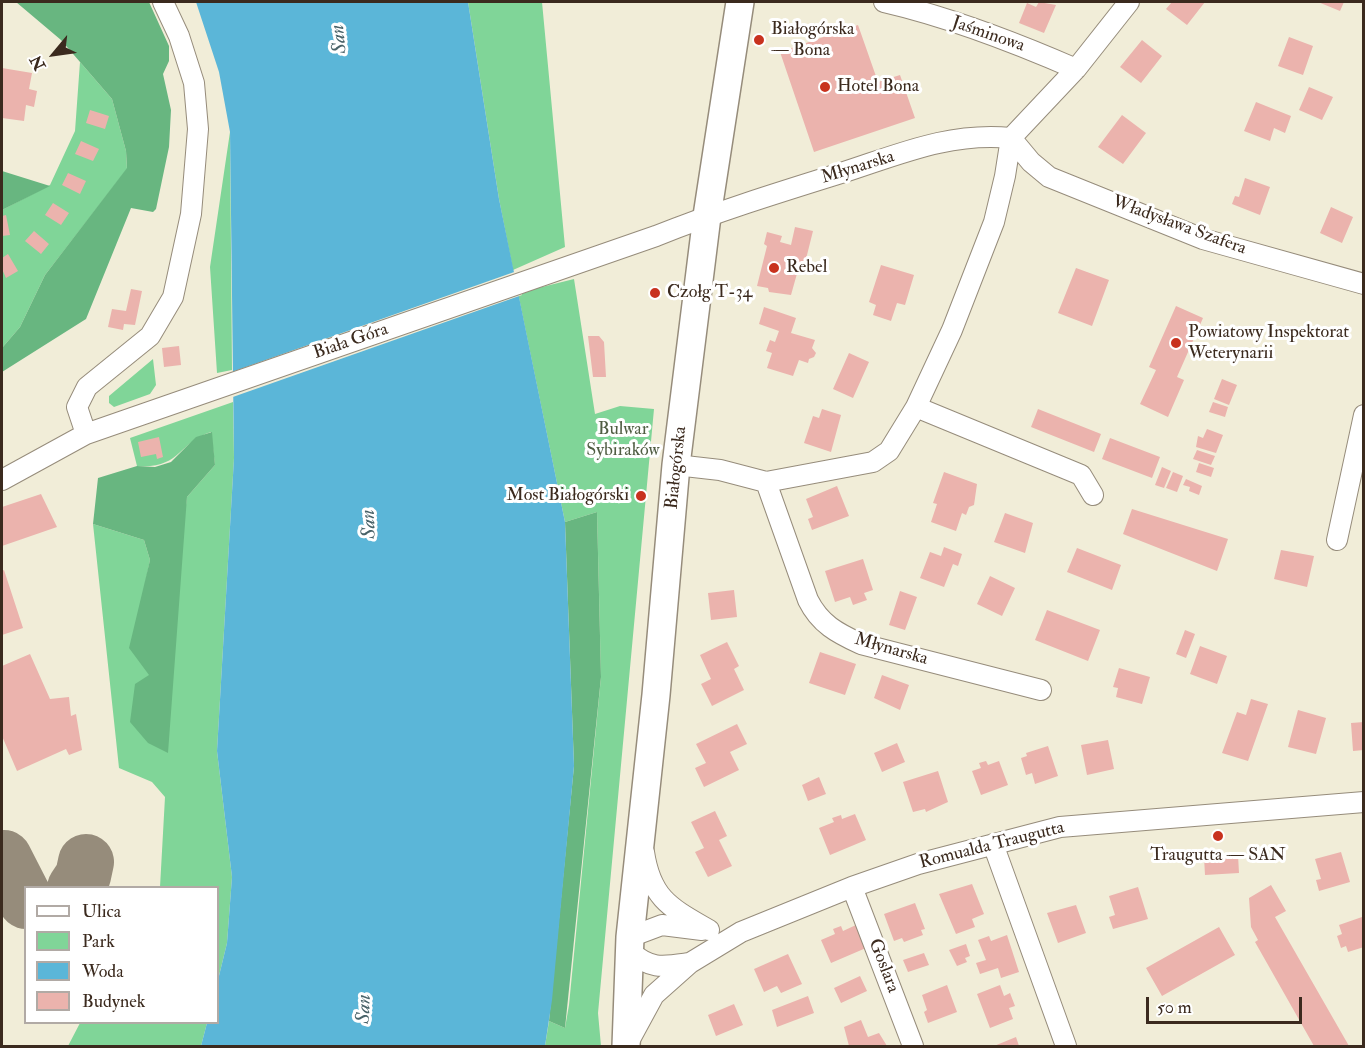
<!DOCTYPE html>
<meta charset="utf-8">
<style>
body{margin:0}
#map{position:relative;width:1365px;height:1048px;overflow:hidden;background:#f1edd8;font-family:"IM FELL Double Pica",serif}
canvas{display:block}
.frame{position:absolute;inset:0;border:3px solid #3b2a1e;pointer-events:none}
.legend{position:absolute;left:24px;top:886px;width:195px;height:138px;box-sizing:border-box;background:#fff;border:2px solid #b1aaa5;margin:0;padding:8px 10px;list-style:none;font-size:18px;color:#3b2a1e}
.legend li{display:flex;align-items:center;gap:12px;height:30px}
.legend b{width:30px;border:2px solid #b1aaa5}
.north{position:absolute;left:24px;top:24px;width:60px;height:60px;-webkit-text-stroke:4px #fff;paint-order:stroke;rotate:241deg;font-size:16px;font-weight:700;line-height:24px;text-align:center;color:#3b2a1e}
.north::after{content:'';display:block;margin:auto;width:21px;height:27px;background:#3b2a1e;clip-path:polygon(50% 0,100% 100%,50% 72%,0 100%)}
.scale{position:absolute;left:1146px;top:997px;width:156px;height:27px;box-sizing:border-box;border:3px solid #3b2a1e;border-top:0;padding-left:8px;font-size:18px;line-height:21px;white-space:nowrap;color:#3b2a1e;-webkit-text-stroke:4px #fff;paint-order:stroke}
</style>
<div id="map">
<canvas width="1365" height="1048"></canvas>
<div class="frame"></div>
<ul class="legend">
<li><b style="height:8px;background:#fff"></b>Ulica</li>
<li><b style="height:16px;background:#80d598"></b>Park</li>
<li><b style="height:16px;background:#5bb6d8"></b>Woda</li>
<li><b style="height:16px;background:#ebb3ad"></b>Budynek</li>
</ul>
<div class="north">N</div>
<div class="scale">50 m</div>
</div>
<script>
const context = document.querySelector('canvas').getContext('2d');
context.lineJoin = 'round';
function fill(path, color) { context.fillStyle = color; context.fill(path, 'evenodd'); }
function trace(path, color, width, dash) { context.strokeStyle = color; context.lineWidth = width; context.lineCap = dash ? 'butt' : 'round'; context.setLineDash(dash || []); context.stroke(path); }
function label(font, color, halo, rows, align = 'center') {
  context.font = font + ' "IM FELL Double Pica",serif'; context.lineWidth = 6; context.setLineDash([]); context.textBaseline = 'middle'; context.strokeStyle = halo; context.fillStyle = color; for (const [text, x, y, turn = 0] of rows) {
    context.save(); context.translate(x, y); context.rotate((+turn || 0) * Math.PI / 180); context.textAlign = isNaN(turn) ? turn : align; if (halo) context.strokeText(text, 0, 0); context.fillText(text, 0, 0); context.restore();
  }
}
fill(new Path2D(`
 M468,2H542L565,247L513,270L499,199Z
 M80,62L112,99L126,151L127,169L45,275L20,327L2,348V210L50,185L75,131Z
 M230,132L232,370L217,373L210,267Z
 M574,279L595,414L620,406L654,409L598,1013L601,1046H545L549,1021L565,1028L569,1005L601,677L597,512L565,522L518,293Z
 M153,359L156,385L150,394L114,407L109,403V396Z
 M233,402L234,458L217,751L232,877L227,943L218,980V888L160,887L165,797L152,782L119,768L93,524L144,540L150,560L143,594L150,675L148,743L181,545L187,497L215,465L211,432C177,443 181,469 137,466L130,438Z
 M80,1023V1022L207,1023L201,1046H68Z`), '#80d598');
fill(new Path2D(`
 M16,2H149L169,46V61L163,74L171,110L169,147L156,209L153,212L131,208L86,319L2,372V348L20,327L45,275L127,168L126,151L112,99L61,40Z
 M2,171L50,186L2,210Z
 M212,432L215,465L187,497L168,753L148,743L130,722L135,684L149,675L129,648L150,560L144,540L93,524L98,478L137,466L155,467L171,462L196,437Z
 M597,512L601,677L565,1028L549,1021L574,766L565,522Z`), '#68b680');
fill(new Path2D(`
 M196,2H468L499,199L565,522L574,766L552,1000L545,1046H201L207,1023L218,1022V980L227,943L232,877L217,751L234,458L230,132L219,72Z`), '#5bb6d8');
fill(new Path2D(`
 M517,271L522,295L230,398L229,373Z`), '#f1edd8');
trace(new Path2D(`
 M4,858L26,901
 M75,888L83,876L86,862`), '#968c7b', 56);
fill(new Path2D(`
 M1039,2L1056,5L1044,33L1019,23L1027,3L1036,7Z
 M1172,2H1205L1187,25L1166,9Z
 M1318,2H1344L1340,11Z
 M858,25L878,82L900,75L915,118L814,152L780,52Z
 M1289,37L1313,46L1303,75L1278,66Z
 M1142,40L1162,56L1141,83L1120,67Z
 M2,68L32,73L29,89L37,91L34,107L26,105L24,121L2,118Z
 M1309,87L1333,97L1322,120L1299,110Z
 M1256,102L1291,116L1285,133L1274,128L1270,141L1244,131Z
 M90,110L109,116L105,129L86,123Z
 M1122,115L1146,133L1123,164L1098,147Z
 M81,141L99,149L93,161L75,154Z
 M68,173L86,181L80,194L62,185Z
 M1245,178L1270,187L1260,215L1232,204L1235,196L1239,197Z
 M53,203L69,213L61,225L45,215Z
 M1331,207L1353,217L1342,243L1320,233Z
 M6,215L10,235L2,236V216Z
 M795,227L813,231L803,271L798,270L791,295L769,292L768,288L757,286L767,246L764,244L767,232L782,236L780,242L791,245Z
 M34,231L49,244L41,254L25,241Z
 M8,254L18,271L6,278L2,269V258Z
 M881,265L914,275L905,305L897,303L891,321L873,315L876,305L869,302Z
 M1076,268L1109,280L1092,326L1058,313Z
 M131,289L142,291L135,325L124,324L123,330L108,327L112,309L126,311Z
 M1176,306L1203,318L1177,377L1184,380L1168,417L1140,404L1156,370L1149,367Z
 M764,307L796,318L791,333L815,340L812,348L816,353L814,357L809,359L808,363L799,360L793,376L767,368L772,353L766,351L770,340L775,342L779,331L759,324Z
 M588,336H599L604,342L606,377H593Z
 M179,346L181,365L164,367L162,348Z
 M849,353L869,362L853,398L833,389Z
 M1222,379L1237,385L1229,405L1214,399Z
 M1213,402L1228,407L1225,417L1209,412Z
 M822,409L841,415L831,452L804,443L813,416L819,418Z
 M1038,409L1101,434L1094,452L1031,427Z
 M1207,429L1223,435L1216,453L1196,447L1198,436L1203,438Z
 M159,437L163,457L157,459L156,454L141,457L138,442Z
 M1110,438L1160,457L1152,478L1102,459Z
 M1197,450L1215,456L1211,465L1193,459Z
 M1199,463L1214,468L1211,477L1196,472Z
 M1162,467L1171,471L1164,488L1155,485Z
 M944,472L977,484L974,505L969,507L966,515L962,513L956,531L931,522L937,504L933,503Z
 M1173,472L1183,476L1177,492L1166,488Z
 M1186,479L1202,486L1199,495L1189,491L1190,487L1183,485Z
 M837,486L849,516L812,530L808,519L813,517L806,499Z
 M41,494L57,527L2,546V507Z
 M1132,509L1228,539L1217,571L1123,534Z
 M1005,513L1033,523L1025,553L994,542Z
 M944,547L962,554L958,566L953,564L944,587L920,578L930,552L941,556Z
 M1077,548L1121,565L1112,590L1067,572Z
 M1281,550L1314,556L1307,587L1274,579Z
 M863,559L873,590L864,593L867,600L853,605L850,597L835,602L825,571Z
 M4,570L23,628L2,635V571Z
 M990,576L1015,588L1002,616L977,604Z
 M734,590L737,617L711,620L708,593Z
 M900,591L917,597L905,630L889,625Z
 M1047,610L1100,630L1088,661L1035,640Z
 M1185,630L1195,634L1186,658L1176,654Z
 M727,642L739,666L734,669L744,690L712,706L701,684L711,679L700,655Z
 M1200,646L1227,656L1217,684L1190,674Z
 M820,652L856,664L845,695L809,683Z
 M30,654L50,699L69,697L71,716L76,714L82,750L69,755L66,749L17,771L2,736V666Z
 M1119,668L1150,677L1142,704L1116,697L1118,688L1113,687Z
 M882,675L909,685L900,710L874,698Z
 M1251,699L1268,704L1248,761L1222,753L1237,712L1246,715Z
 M1298,710L1326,718L1316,754L1288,747Z
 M1364,722V750L1353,751L1351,723Z
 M737,724L747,744L730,752L739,770L704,787L695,768L706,763L696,744Z
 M1108,740L1114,769L1087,775L1081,745Z
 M897,743L905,762L882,772L874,753Z
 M1048,746L1058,776L1035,784L1032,773L1026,775L1021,758L1027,756L1026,753Z
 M986,761L988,765L999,761L1008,785L981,795L972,771L981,768L979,763Z
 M938,771L948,802L926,812L925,809L913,812L903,782Z
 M819,777L826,794L808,801L802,785Z
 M715,811L727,836L719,840L732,866L708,877L695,852L704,848L691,822Z
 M855,814L866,840L830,855L819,828L834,822L832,818L841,815L842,819Z
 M1341,852L1350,882L1319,891L1316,880L1321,879L1315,859Z
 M1238,855L1239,873L1205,875L1204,857Z
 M972,884L984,914L972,919L975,927L956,934L939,894Z
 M1271,885L1286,911L1275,917L1349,1046H1314L1255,942L1258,940L1251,927L1249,898Z
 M1138,887L1148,919L1113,929L1109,917L1115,915L1109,896Z
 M915,903L925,929L921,930L923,935L904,942L902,938L894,941L884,914Z
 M1076,905L1086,933L1058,943L1047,913Z
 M1362,917L1364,947L1348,952L1346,946L1341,948L1337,936L1342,934L1339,925Z
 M856,925L866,948L831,963L821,940L835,934L833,929L841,926L843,931Z
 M1219,927L1235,955L1162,996L1146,968Z
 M1007,935L1019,972L1001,978L998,968L980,974L976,963L986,960L978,940L989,936L991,941Z
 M966,944L970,956L965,958L967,962L957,966L949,950Z
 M924,953L929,965L908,972L903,960Z
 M788,954L802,984L781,993L777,986L764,992L754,969Z
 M860,976L867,991L841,1003L834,988Z
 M947,985L957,1012L928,1023L924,1012L927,1010L922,995Z
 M1000,985L1004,996L1010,993L1015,1006L1009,1008L1013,1019L990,1028L977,994Z
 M808,996L814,1013L777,1027L772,1010Z
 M734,1004L743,1025L716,1036L708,1015Z
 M861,1020L868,1037L879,1033L887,1046H849L844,1027Z
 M1016,1037L1019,1046H994Z`), '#ebb3ad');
const street = new Path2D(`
 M884,2C949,17 1014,42 1076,69
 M1011,138L1031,162L1049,177L1203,239L1364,284
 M916,407L1081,475L1093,495
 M86,434L77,407L87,387L150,336L173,297L191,214L198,129L194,83L179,36L163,2
 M676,465L720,470L766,482L873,462L889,451L916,407L952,330L994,222L1005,176L1011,138L1076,69L1129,2
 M2,480L86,434L656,236C716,212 777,193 838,174C898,155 947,132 1011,138
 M766,482L808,600C820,624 837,633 861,644L1041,690
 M1337,540L1364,415
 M993,844L1066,1046
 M644,852C651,899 671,908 709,930
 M852,887L913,1046
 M630,937L662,925L702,930
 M629,951C652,970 662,967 690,963
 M629,1041L654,995L690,963L741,932L852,887L918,864L1060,827L1364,802`);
const secondary = new Path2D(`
 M626,1046L630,937L656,695L676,465L707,216L740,2`);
trace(street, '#968c7b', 22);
trace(secondary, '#968c7b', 30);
trace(street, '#fff', 20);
trace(secondary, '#fff', 27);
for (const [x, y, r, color] of [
 [759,40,6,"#c8321e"],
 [825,87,6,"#c8321e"],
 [774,268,6,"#c8321e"],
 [655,293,6,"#c8321e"],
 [1176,343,6,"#c8321e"],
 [641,496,6,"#c8321e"],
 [1218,836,6,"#c8321e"]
]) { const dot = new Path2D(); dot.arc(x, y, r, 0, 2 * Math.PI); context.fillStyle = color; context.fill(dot); trace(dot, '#fff', 2); }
label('18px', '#3b2a1e', '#fff', [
 ["Białogórska",771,30],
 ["— Bona",771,51],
 ["Hotel Bona",837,87],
 ["Rebel",786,268],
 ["Czołg T-34",667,293],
 ["Powiatowy Inspektorat",1188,333],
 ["Weterynarii",1188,354],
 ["Most Białogórski",629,496,"right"],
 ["Traugutta — SAN",1218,856,"center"]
], 'left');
label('18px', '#3b2a1e', '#fff', [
 ["Jaśminowa",988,35,19],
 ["Młynarska",858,168,-17],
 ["Władysława Szafera",1179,226,20],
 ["Biała Góra",351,342,-19],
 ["Białogórska",677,468,-84],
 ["Młynarska",891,650,16],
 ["Romualda Traugutta",992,846,-14],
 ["Goslara",883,966,69]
]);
label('18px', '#505d43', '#fff', [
 ["Bulwar",623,430],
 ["Sybiraków",623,451]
]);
label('italic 20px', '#486268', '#fff', [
 ["San",340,39,-96],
 ["San",370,524,-92],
 ["San",365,1009,-88]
]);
</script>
